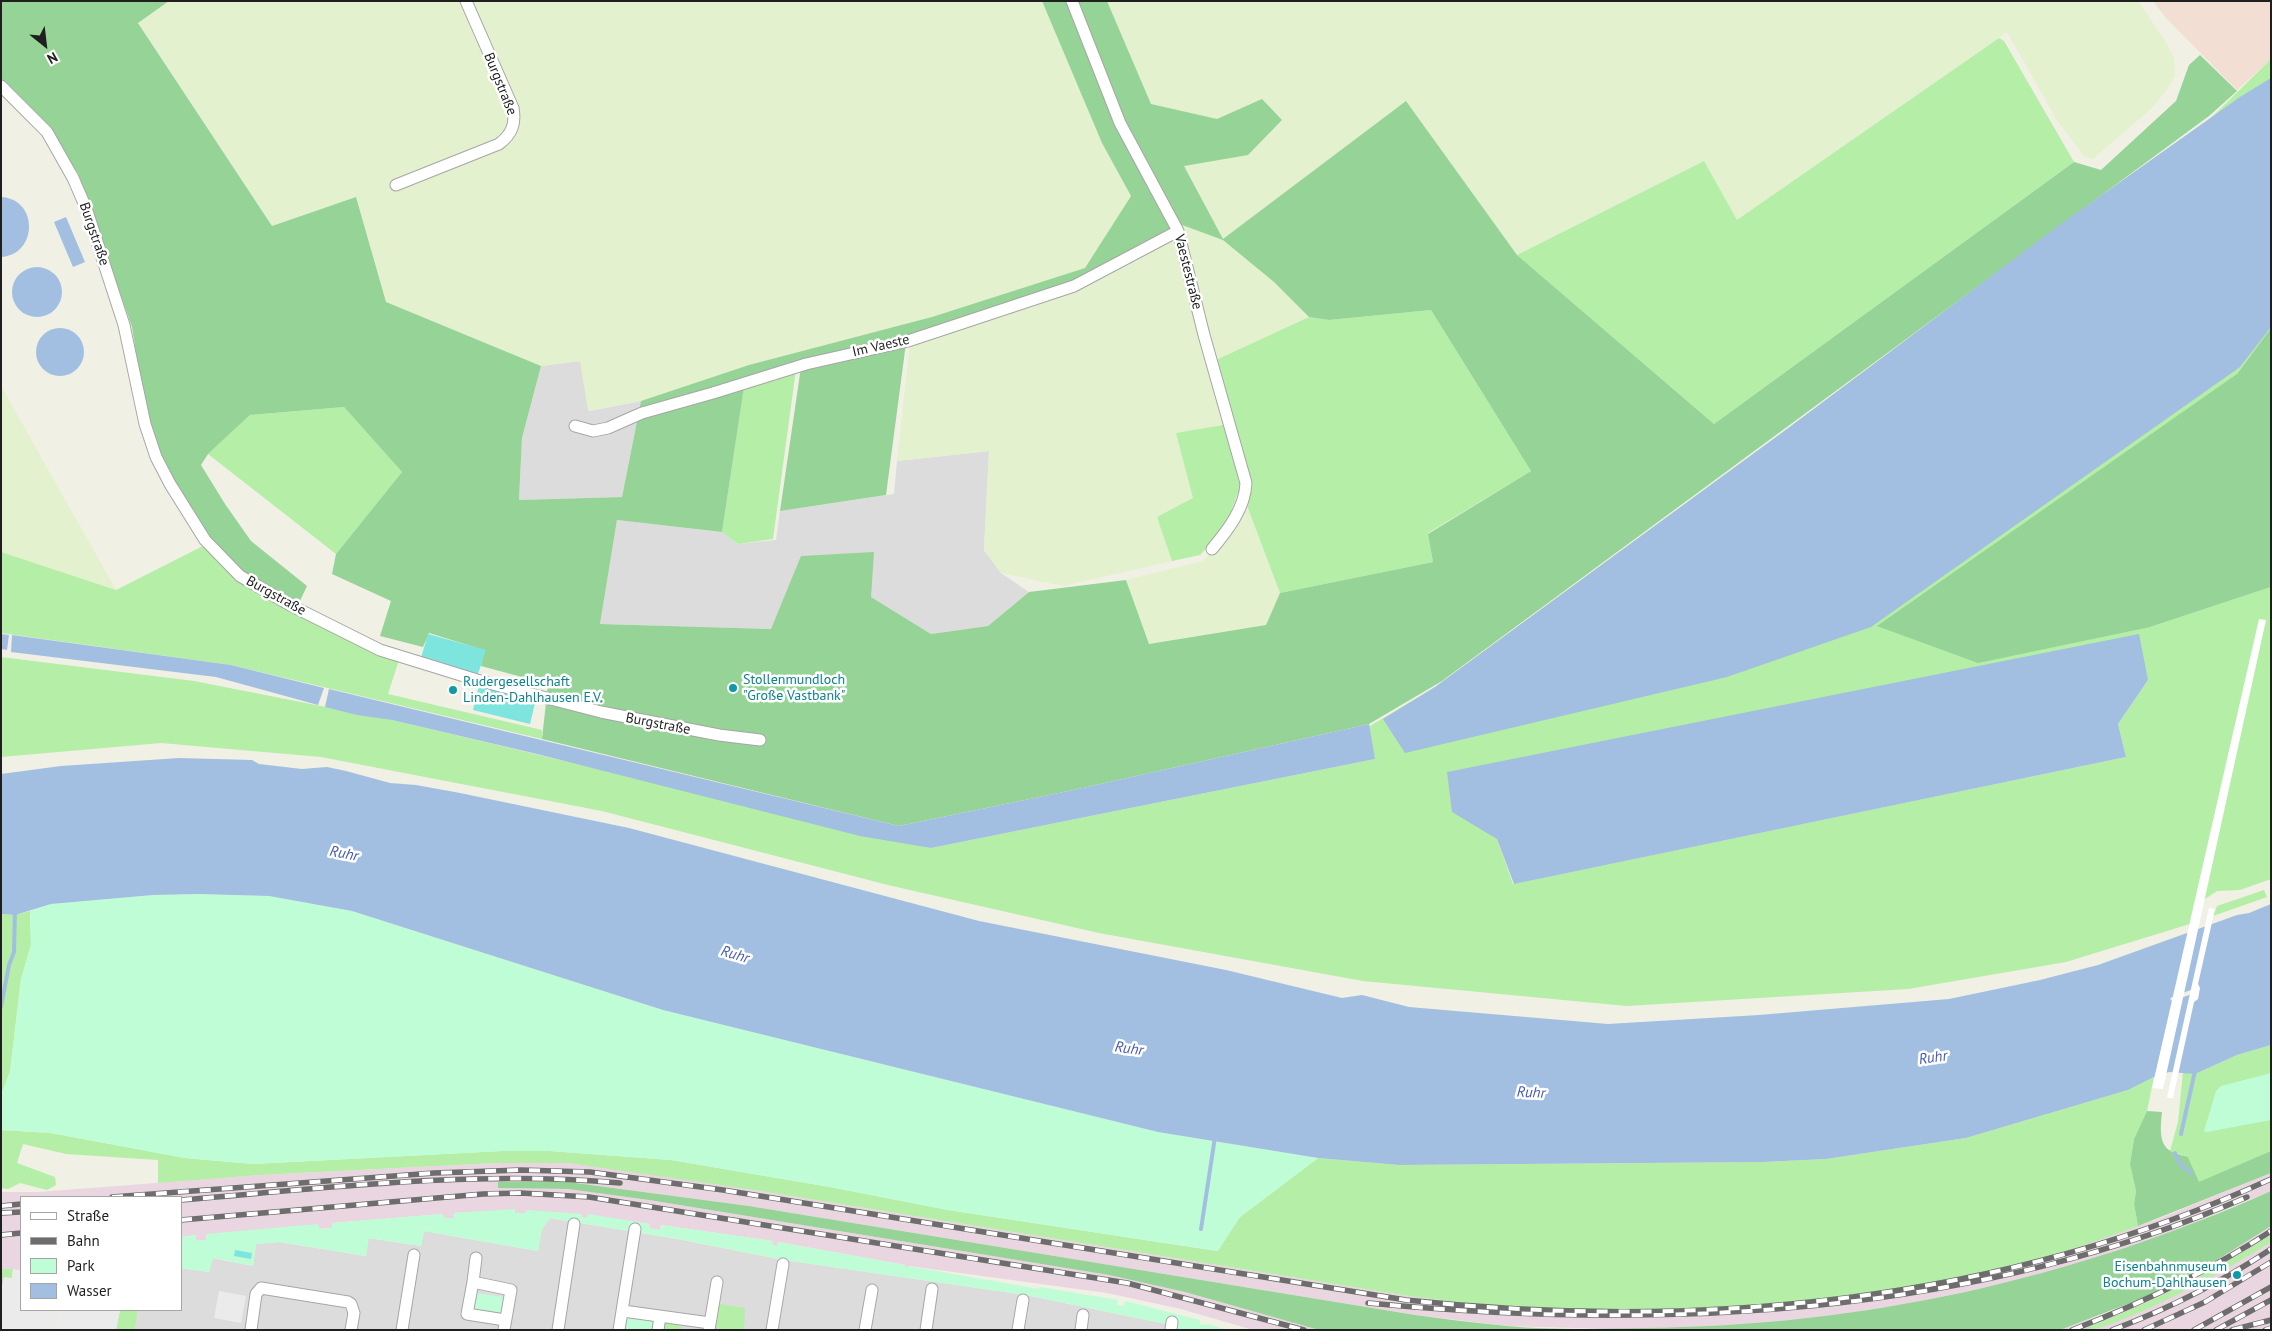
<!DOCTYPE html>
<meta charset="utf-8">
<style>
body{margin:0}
#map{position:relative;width:2272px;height:1331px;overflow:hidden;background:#f0f0e4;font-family:"PT Sans",sans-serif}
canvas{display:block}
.frame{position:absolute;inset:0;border:2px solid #1f1f1f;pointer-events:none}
.legend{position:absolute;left:20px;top:1196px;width:162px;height:115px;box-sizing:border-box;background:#fff;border:1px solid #a5a5a5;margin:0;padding:6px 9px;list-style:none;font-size:15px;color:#1f1f1f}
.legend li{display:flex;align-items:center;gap:10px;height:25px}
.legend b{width:25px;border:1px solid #a5a5a5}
.north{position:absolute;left:20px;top:20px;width:50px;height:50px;-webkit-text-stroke:4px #fff;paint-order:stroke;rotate:151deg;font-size:14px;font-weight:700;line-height:20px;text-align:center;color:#1f1f1f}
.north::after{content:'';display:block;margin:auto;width:18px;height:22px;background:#1f1f1f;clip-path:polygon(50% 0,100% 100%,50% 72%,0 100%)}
</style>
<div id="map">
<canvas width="2272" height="1331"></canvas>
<div class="frame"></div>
<ul class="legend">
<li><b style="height:6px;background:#fff"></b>Straße</li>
<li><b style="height:6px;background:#6d6d6d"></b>Bahn</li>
<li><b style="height:14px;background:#bffdd7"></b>Park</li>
<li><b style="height:14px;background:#a2bfe1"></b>Wasser</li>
</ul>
<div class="north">N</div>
</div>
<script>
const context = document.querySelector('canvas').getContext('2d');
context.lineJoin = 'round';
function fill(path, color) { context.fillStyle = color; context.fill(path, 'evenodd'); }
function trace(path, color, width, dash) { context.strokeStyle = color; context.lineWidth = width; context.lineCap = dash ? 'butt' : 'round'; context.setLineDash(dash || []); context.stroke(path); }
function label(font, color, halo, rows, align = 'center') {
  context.font = font + ' "PT Sans",sans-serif'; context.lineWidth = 5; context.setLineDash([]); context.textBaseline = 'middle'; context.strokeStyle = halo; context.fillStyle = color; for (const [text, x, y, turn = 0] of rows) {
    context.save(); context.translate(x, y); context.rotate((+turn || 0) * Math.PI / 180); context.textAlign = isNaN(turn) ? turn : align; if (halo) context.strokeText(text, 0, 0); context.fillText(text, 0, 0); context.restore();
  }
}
fill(new Path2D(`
 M580,361L589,411L641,401L622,497L519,500L522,438L541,366Z
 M989,451L984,550L1001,573L1029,592L988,626L931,634L871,597L771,629L600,624L617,520L722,532L738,544L776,540L780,511L894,494L897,461Z
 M550,1218L677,1239L784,1260L1026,1295L1166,1324L1175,1330H135L138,1310H181V1268L209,1272L212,1258L253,1266L256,1244L279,1242L366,1256L368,1238L421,1246L424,1231L538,1251L542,1229Z`), '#dddcdc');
fill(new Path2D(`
 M2153,1H2271V59L2237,90L2166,18Z`), '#f2ded3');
fill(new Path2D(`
 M496,1163H568L661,1175L1415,1297L1509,1308L1607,1311L1838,1297L1959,1277L2061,1252L2158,1219L2271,1173V1191L2164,1235L2060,1269L2010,1282L1913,1303L1827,1317L1703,1328L1608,1329L1508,1326L1415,1315L749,1206L568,1182L498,1188L568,1189L649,1200L1109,1275L1185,1292L1319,1330H1253L1181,1309L1107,1293L909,1266L908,1268L905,1267V1265L778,1242L777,1246L772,1245L773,1241L661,1225L660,1230L649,1228L650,1224L588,1215L587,1218L581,1217L582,1214L515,1213V1210L454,1213V1218H443V1214L332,1223V1228L319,1229L318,1225L206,1235V1240L196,1241V1235L181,1237V1197H21V1270L1,1269V1192H39L260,1175Z
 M2271,1226V1330H2060L2111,1311Z`), '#ead6e0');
fill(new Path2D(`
 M169,1H1042L1102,143L1131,196L1085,268L932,317L641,401L588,411L580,361L541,366L386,302L356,197L272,226L138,22Z
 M1107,1H2138L2166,42L2174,58L2175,75L2166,91L2151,109L2093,159L2085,157L2058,122L2007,32L1737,221L1704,161L1517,255L1406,101L1224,239L1277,285L1309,317L1216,360L1180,237L1182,225L1222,239L1151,104Z
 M1176,237L1225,424L1177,433L1193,498L1170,550L1172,561L1063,586L1001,573L984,550L989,451L897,461L910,343L1077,291L1147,255Z
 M1,386L116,590L1,552Z
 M1243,495L1280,593L1266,625L1149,644L1126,580L1203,561L1231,533Z`), '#e3f1ce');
fill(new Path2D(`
 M1999,38L2004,41L2074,162L1714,424L1517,255L1704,161L1737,220Z
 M2271,59V328L2237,374L2150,627L2271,587V879L2240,890L2217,891L2199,903L2193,923L2066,962L1908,989L1627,1006L1363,981L1099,933L888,885L602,811L321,757L161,743L1,757V657L194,681L392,720L931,848L1375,759L1365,729L1435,687L1787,429L2058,226L2211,118ZM2148,680L2118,724L2126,757L1513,884L1497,839Z
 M1431,310L1531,471L1428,533L1433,562L1280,593L1243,495L1238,492L1226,527L1200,555L1172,561L1157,517L1193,498L1176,433L1234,423L1216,360L1309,317L1329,320Z
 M796,369L773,539L738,544L722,532L744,386Z
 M344,407L402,472L336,554L208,454L250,415Z
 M205,545L245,578L399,660L388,694L542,730V739L231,665L1,633V552L116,590Z
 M2264,890L2267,897L2213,916L2217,906Z
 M30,911L31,945L21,979L10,1072L1,1095V914L15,915Z
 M2271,1045V1151L2199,1183L2188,1157L2170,1151L2178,1122L2183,1072L2195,1074L2237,1055Z
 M2154,1077L2147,1111L2134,1139L2130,1164L2136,1191L2134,1204L2138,1226C2112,1235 2086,1245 2059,1253C1889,1303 1686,1321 1509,1308C1478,1306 1446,1300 1415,1297L754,1190L568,1163H496L260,1175L158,1183V1160L66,1154L23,1144L17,1163L55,1177L56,1185L47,1190L20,1183L8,1189L1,1188V1130L51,1133L185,1158L253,1164L502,1151H550L671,1160L830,1187L948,1210L1217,1251L1240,1217L1318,1158L1399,1165L1763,1162L1826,1159L1966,1138L2128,1090Z
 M2271,1235V1242C2230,1268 2187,1291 2143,1311C2123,1319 2103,1330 2081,1330C2148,1304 2211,1273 2271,1235Z
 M1,1269H13L12,1278H4L1,1291Z
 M720,1304L745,1308L744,1330H715Z
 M120,1310H138L135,1330H116Z
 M666,1322H679V1326L682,1327V1330H663Z`), '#b4eea7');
fill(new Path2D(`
 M1,1H169L138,23L272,226L356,197L386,302L541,366L522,438L519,500L622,497L641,401L749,365L932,317L1085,268L1131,196L1102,143L1042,1H1107L1151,104L1217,119L1262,99L1282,120L1248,155L1184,166L1223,239L1406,101L1517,255L1714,424L2074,162L2101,170L2176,101L2189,65L2200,55L2237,91L2209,116L1442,681L1369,724L1078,789L899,826L542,739L548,684L481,666L484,650L429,633L423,647L380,636L391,601L332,574L336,554L402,472L344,407L250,415L208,454L201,465L225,504L251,541L307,586L298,605L245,578L209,542L165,471L144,404L132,327L78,173L43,123L1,81ZM1182,225L1223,240L1274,282L1309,317L1329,320L1431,310L1531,471L1428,534L1433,562L1280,593L1266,625L1149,644L1126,580L1029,592L988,626L931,634L871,597L874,552L801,556L771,629L600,624L617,520L722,532L744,387L1074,285Z
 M2271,328V587L2150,627L1978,663L1877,626L2237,374Z
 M906,343L886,495L780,511L801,367Z
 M2147,1111L2162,1112C2161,1124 2158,1142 2169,1150C2173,1154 2183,1155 2188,1157L2199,1182L2271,1151V1173L2138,1226L2134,1204L2136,1191L2130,1164L2134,1139Z
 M498,1182H568L749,1206L1415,1315C1445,1319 1476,1323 1507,1326C1552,1330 1598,1329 1643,1328C1862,1326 2071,1280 2271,1191V1226L2212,1263L2161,1291L2060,1330H1319L1185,1292L1109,1275L649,1200L568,1189L498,1188Z`), '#96d397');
fill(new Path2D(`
 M199,894L269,896L352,911L663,1010L1158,1132L1318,1158L1240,1217L1218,1251L948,1210L830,1187L671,1160L550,1151H502L253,1164L185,1158L51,1133L1,1130V1095L10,1072L21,979L31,945L30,911L51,904L153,895Z
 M2271,1073V1120L2207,1132L2204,1131L2216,1091L2221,1086Z
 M515,1209V1213H525L527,1210L582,1214L581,1217L587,1218L588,1214L650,1224L649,1228L660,1230L661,1225L773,1241L772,1245L777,1246L778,1242L905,1265V1267L908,1268V1266L1039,1289L1040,1287L1118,1300L1117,1305L1124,1306L1125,1301L1200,1320V1324L1207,1325L1208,1324L1227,1330H1175L1166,1324L1026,1295L784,1260L678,1239L550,1218L542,1229L538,1251L424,1231L421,1246L369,1238L366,1256L280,1242L256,1244L253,1266L213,1258L209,1272L181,1268V1237L196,1235V1241L206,1240V1234L318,1224L320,1229L332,1228V1223L443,1214L444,1218H454V1213Z
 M475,1293L504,1297L503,1316L471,1311Z
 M626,1318L663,1322L661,1330H622Z`), '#bffdd7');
fill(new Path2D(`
 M428,634L486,650L478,674L421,658Z
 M479,685L536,699L530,724L473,710Z
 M235,1250L252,1253L251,1259L234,1256Z`), '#7de5dd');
fill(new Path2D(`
 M13,1269L21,1271V1310H60L56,1330L1,1328V1291L4,1277L12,1278Z
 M219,1291L246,1296L241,1323L214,1318Z
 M61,1310H120L116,1330H57Z`), '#ebebeb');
fill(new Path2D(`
 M2271,78V327L2240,367L1871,627L1727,677L1405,753L1383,719L1435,687L1787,429L2058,226L2240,97Z
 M1,197C39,199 38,255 1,257Z
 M66,217L85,262L73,267L54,222Z
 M12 292a25 25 0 1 1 50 0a25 25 0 1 1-50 0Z
 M36 352a24 24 0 1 1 48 0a24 24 0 1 1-48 0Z
 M1,634L9,635L7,650L1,649Z
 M2139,634L2148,680L2118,724L2126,757L1514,884L1497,839L1452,812L1447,772Z
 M12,635L231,665L324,688L318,705L216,677L11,652Z
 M329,689L899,826L1078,789L1369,724L1375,759L931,848L860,836L537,754L392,720L357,715L325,707Z
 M179,758L252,760L259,764L302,769L327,767L346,771L390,783L416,785L460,793L629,828L979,921L1226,970L1342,998L1362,995L1409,1007L1608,1024L1759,1015L1949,999L2040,980L2098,965L2237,915L2249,913L2271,904V1045L2237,1055L2195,1074L2169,1072L2154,1077L2128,1090L1966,1138L1826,1159L1763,1162L1399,1165L1318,1158L1158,1132L663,1010L352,911L269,896L199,894L153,895L51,904L15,915L1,914V774L61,766ZM2196,988L2198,992L2172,1001L2170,999L2172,997Z`), '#a2bfe1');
fill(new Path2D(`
 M2259,619L2266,620L2163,1089L2152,1088Z
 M2209,908L2215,909L2198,984L2200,988L2198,999L2194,1002L2173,1098H2169L2167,1097Z`), '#fff');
trace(new Path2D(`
 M1,1007L9,965L14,952L15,910
 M2181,1134L2195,1071
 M2175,1153L2180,1164L2191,1173
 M1201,1229L1215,1137`), '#a2bfe1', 4);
const street = new Path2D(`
 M1072,1L1120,123L1178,231L1204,335L1246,483C1245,508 1228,530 1212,549
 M1,86L47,132L73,178L86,208L124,325L145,424L156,457L170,484L205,540L240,576L292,606L380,650L477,680L601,712L719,735L760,740
 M396,185L499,144C512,134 516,124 513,108L466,1
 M575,426L593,431L608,428L642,413L713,393L806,364L908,341L1074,286L1178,231
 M476,1258L473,1282L511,1290L504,1330
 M473,1282L467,1314L505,1320
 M623,1311L710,1323
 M251,1330L256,1294L261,1288L348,1302L351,1304L354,1313L351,1330
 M402,1330L414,1255
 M558,1330L574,1224
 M619,1330L635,1229
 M658,1330L660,1316
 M709,1330L717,1282
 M772,1330L783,1264
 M865,1330L872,1290
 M926,1330L932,1289
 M1018,1330L1023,1300
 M1081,1330L1083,1315
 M1171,1330L1172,1322`);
trace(street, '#a6a6a6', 13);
trace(street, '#fff', 11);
const rail = new Path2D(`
 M112,1197L434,1173L521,1170L590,1172L723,1190L1406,1300C1700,1331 2000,1303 2271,1179
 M181,1200C327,1188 474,1170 620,1183
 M1,1206L21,1204
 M1,1213L21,1212
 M181,1220L483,1194L521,1193L589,1197L1127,1283L1304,1330
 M1,1235L21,1233
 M1368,1303C1665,1331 1971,1317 2247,1197
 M2072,1330C2142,1303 2208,1272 2271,1231
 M2112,1330C2168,1309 2220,1283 2271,1249
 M2144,1330L2205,1302L2271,1262
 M2194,1330L2271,1287
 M2216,1330L2271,1300
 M2232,1330L2271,1320
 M2265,1330L2271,1328`);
trace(rail, '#6d6d6d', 5.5);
trace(rail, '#fff', 4, [11]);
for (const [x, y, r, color] of [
 [733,688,5,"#0f9aa8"],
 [453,690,5,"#0f9aa8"],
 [2237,1275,5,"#0f9aa8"]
]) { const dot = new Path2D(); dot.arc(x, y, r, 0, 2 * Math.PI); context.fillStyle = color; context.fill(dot); trace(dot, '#fff', 2); }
label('14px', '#1f1f1f', '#fff', [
 ["Burgstraße",500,84,68],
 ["Burgstraße",94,234,71],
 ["Vaestestraße",1188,272,76],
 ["Im Vaeste",881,346,-13],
 ["Burgstraße",276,596,29],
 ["Burgstraße",658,724,11]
]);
label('14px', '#0d838f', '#fff', [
 ["Stollenmundloch",743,680],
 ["\"Große Vastbank\"",743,696],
 ["Rudergesellschaft",463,682],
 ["Linden-Dahlhausen E.V.",463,698],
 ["Eisenbahnmuseum",2227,1267,"right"],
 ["Bochum-Dahlhausen",2227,1283,"right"]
], 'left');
label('italic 15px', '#445ab6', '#fff', [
 ["Ruhr",344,854,11],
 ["Ruhr",735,955,17],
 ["Ruhr",1129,1049,8],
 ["Ruhr",1933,1058,-8],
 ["Ruhr",1531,1093,3]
]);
</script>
